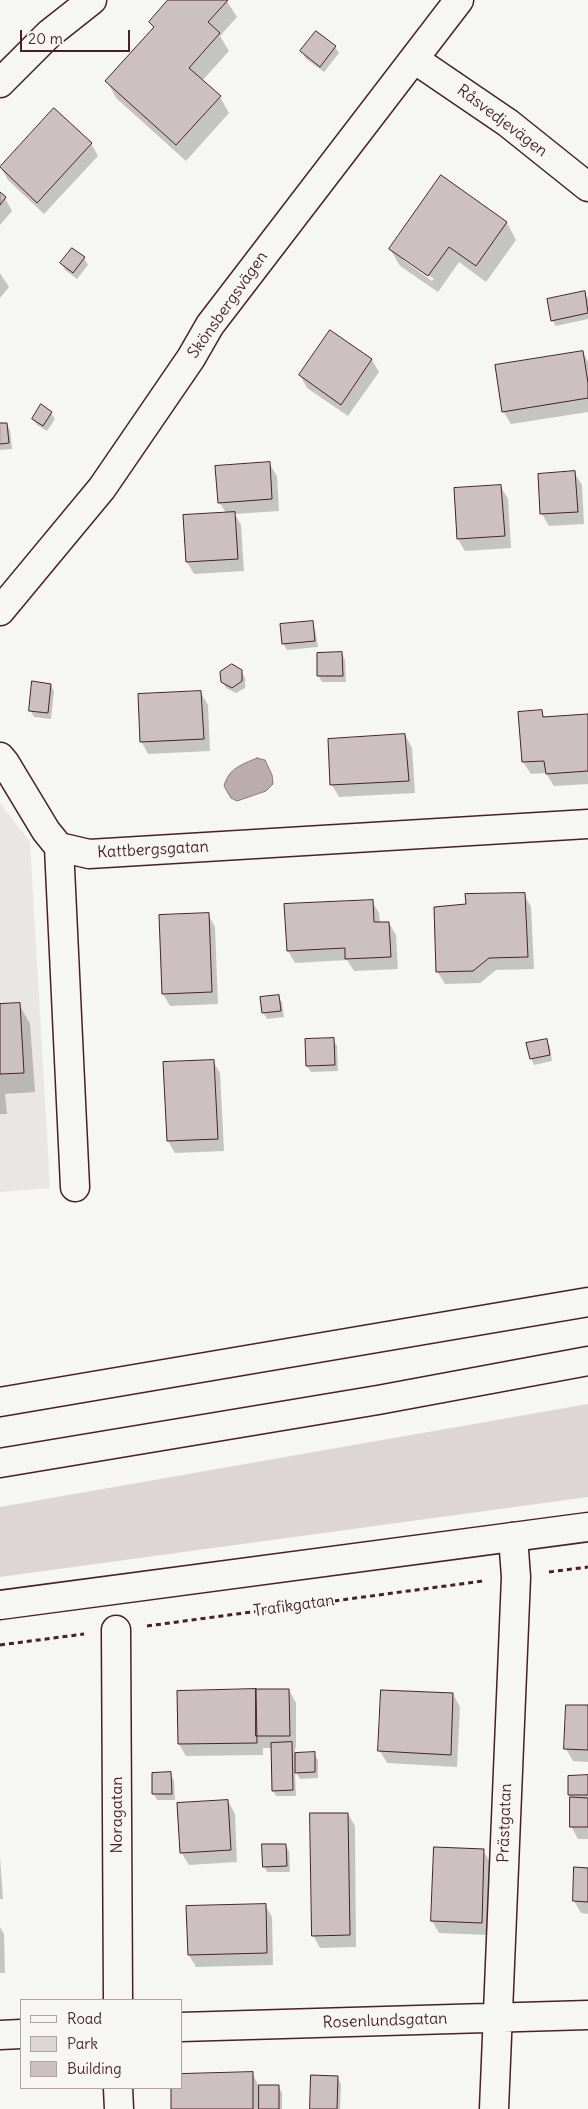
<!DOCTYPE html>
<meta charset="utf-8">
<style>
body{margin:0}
#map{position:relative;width:588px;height:2109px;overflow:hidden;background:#f6f6f2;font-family:Delius,sans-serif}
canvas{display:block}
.legend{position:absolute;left:20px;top:1999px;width:162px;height:90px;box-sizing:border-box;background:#f6f6f2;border:1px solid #b1a0a2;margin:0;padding:6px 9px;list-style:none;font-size:15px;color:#4a1f2b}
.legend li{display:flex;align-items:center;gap:10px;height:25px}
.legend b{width:25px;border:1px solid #b1a0a2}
.scale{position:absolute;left:20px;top:30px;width:110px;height:22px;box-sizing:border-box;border:2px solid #4a1f2b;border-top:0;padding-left:6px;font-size:15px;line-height:18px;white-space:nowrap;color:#4a1f2b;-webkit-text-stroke:4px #f6f6f2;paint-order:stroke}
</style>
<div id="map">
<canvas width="588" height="2109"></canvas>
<ul class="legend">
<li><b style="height:6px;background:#f6f6f2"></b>Road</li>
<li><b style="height:14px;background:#ddd6d5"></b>Park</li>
<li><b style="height:14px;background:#ccc1c0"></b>Building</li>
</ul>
<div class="scale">20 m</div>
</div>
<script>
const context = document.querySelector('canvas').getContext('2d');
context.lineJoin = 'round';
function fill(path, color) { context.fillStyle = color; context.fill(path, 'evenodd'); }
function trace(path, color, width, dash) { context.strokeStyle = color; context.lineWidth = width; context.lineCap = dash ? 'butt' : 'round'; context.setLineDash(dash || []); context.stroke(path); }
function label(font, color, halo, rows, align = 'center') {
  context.font = font + ' Delius,sans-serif'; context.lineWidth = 4; context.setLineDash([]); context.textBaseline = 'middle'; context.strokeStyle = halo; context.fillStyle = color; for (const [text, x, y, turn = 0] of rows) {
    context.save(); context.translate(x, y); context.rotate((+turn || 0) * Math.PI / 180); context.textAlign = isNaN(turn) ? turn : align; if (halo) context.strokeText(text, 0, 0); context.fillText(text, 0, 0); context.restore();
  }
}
fill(new Path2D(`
 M0,803L30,842L50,1188L0,1192Z`), '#e9e6e3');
fill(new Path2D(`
 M588,1404V1497L0,1577V1507Z`), '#ddd6d5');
const water = new Path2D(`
 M257,758L265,760L272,775L273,784L266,791L237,801L231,798L224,786C229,768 241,765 257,758Z`);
fill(water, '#bbadae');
trace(water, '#8e747a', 1);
fill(new Path2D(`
 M170,0H226L237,17L220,36L229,51L202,81L220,97L229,113L186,161L116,98L107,81L154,28L150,22Z
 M335,47L339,53L324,72L305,58L302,51Z
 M54,109L91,143L98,156L44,214L8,180L1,168Z
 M441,177L507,223L516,240L486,282L459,262L438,292L400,266L390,249ZM403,257L434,279L432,281L403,260Z
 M0,194L5,198L12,211L0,225Z
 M84,258L88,265L77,279L65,270L62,264Z
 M0,273L9,287L0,298Z
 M585,293L588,299V319L556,326L552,320Z
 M331,331L372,360L379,372L348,416L307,388L300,375Z
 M583,352L588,362V412L511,424L503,411Z
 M51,413L55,419L47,431L37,425L33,419Z
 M0,424H7L10,430L12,449L0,450Z
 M269,463L277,476L279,511L235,514L241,525L244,571L194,574L187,562L184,516L226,513L219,502Z
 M574,472L582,485L584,524L549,526L542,514L539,475Z
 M501,487L508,499L511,548L465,551L458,539L455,489Z
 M312,622L315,629L318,647L287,650L283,643Z
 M342,654L345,660L346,682H322L318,675Z
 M241,671L245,678V688L236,693L226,688L222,681Z
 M51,685L54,691L51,719L34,717L30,710Z
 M201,693L208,705L210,751L148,754L141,741Z
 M541,712L545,718L588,715V784L554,786L546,773L531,774L523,762L520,713Z
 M405,735L412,748L415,793L339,797L332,785L329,740Z
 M524,894L531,907L534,969L496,970L480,983L445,984L437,971L467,905Z
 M372,901L379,913L380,923H389L396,935L398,969L354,971L347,960L295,963L288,951Z
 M208,914L215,927L218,1004L170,1006L163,994Z
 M278,996L282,1002L284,1017L267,1019L263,1012Z
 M19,1004L30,1024L35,1092L5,1094L7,1114H0V1005Z
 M333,1040L337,1046L338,1071L311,1072L307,1066Z
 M546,1040L550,1047L552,1061L534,1065L531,1058Z
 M213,1061L220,1073L224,1151L175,1153L168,1141Z
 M289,1690L296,1703V1748H295V1754H314L318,1760V1778L300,1779L295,1770L296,1796H276L273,1790L272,1748H263V1755L186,1756L179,1744L178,1692Z
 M382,1691L453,1694L460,1707L457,1767L387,1763L380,1751Z
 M588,1707V1762L573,1761L566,1749Z
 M170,1774L174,1780L175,1800H157L154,1794Z
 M588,1777V1839H578L571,1826L572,1798L569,1795Z
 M228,1801L235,1814L237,1862L189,1865L181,1852Z
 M348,1814L355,1826L356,1947L320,1948L313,1935Z
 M285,1845L289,1851L290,1872H267L264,1866Z
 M483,1851L491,1863L488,1935L439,1933L432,1921Z
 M0,1857L3,1899H0Z
 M588,1869V1914L581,1913L574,1901Z
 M265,1905L272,1917L273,1965L196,1967L189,1955Z
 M0,1927L4,1934L5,1973H0Z
 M252,2073L259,2086H278L282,2093V2109H172V2088H181Z
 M337,2077L341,2084L340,2109H311Z`), '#0003');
const building = new Path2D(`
 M168,0H228L208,22L220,33L189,68L221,96L176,145L105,81L154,27L149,22Z
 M316,31L336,46L320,67L300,51Z
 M54,108L92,143L37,203L0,167Z
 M441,175L507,222L476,266L449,247L428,276L389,249Z
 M0,192L6,197L0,205Z
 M72,248L85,257L73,273L60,263Z
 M585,291L588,313L551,321L547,299Z
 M330,330L372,359L341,405L299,375Z
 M583,351L588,383V398L502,412L495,365Z
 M41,404L52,412L43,426L32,419Z
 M0,423H7L9,443L0,444Z
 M270,462L272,499L218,503L215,466Z
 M575,471L578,512L540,514L538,474Z
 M501,485L505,536L457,539L454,488Z
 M235,512L238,559L186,562L183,515Z
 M313,621L315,641L282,644L280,624Z
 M342,652L343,676H317V653Z
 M232,664L242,670V681L232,688L221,682L220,672Z
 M32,681L51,684L48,713L29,711Z
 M201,691L204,739L140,742L138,694Z
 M542,710L543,717L588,714V771L546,774L544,761L522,762L518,712Z
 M405,734L409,781L330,785L328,739Z
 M525,893L528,957L489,958L473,971L436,972L434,907L466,904L465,894Z
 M373,900L374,922H389L391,957L345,959V948L287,951L284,904Z
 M209,913L212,992L162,994L159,915Z
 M279,995L281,1011L262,1013L260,997Z
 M20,1003L24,1073L0,1074V1004Z
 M334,1038L335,1065L306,1066L305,1039Z
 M547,1039L550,1055L530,1059L526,1043Z
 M214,1060L218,1139L167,1141L163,1062Z
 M256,1689H289L290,1736H256Z
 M256,1689L257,1743L178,1744L177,1691Z
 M381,1690L453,1693L451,1755L378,1751Z
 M566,1705H588V1750L564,1749Z
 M292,1742L293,1790L272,1791L271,1743Z
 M315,1752V1772L295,1773V1753Z
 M171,1772L172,1794H152V1773Z
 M588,1775V1795H568V1776Z
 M570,1797L588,1798V1827H570Z
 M228,1800L231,1850L180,1853L177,1803Z
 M310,1813H348L350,1935L312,1936Z
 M262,1844H286L287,1866L263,1867Z
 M434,1847L484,1849L482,1923L431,1921Z
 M574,1867L588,1868V1902L573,1901Z
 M266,1904L267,1953L188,1955L186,1906Z
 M253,2072V2109H171V2088H181V2074Z
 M311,2075L338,2076L337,2109H310Z
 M259,2085H279V2109H259Z`);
fill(building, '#ccc1c0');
trace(building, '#4a1f2b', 1);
const minor = new Path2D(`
 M414,59L508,123L588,187
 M0,83L49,34L92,0
 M0,611L102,488L191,358L210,325L459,0
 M0,757L5,763L46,831L59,847
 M75,1187L59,847L89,854L588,824
 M116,1630L118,2000
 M181,2027L588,2015
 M0,2035L21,2034
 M118,2088L119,2109
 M494,2109L516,1577L513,1537`);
const major = new Path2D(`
 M0,1605L588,1527`);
const highway = new Path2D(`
 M0,1402L588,1302
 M0,1463L378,1400L588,1361`);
trace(minor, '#4a1f2b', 31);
trace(major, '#4a1f2b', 31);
trace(highway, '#4a1f2b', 31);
trace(new Path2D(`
 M549,1572L588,1567
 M147,1626L483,1581
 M0,1645L84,1634`), '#4a1f2b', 3, [5, 4]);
trace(minor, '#f6f6f2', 28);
trace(major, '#f6f6f2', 28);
trace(highway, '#f6f6f2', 28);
label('16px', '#4a1f2b', '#f6f6f2', [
 ["Råsvedjevägen",502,121,37],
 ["Skönsbergsvägen",228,305,-55],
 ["Kattbergsgatan",153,850,-3],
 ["Trafikgatan",294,1606,-8],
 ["Noragatan",117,1815,-90],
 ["Prästgatan",505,1823,-88],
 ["Rosenlundsgatan",385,2021,-2]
]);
</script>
